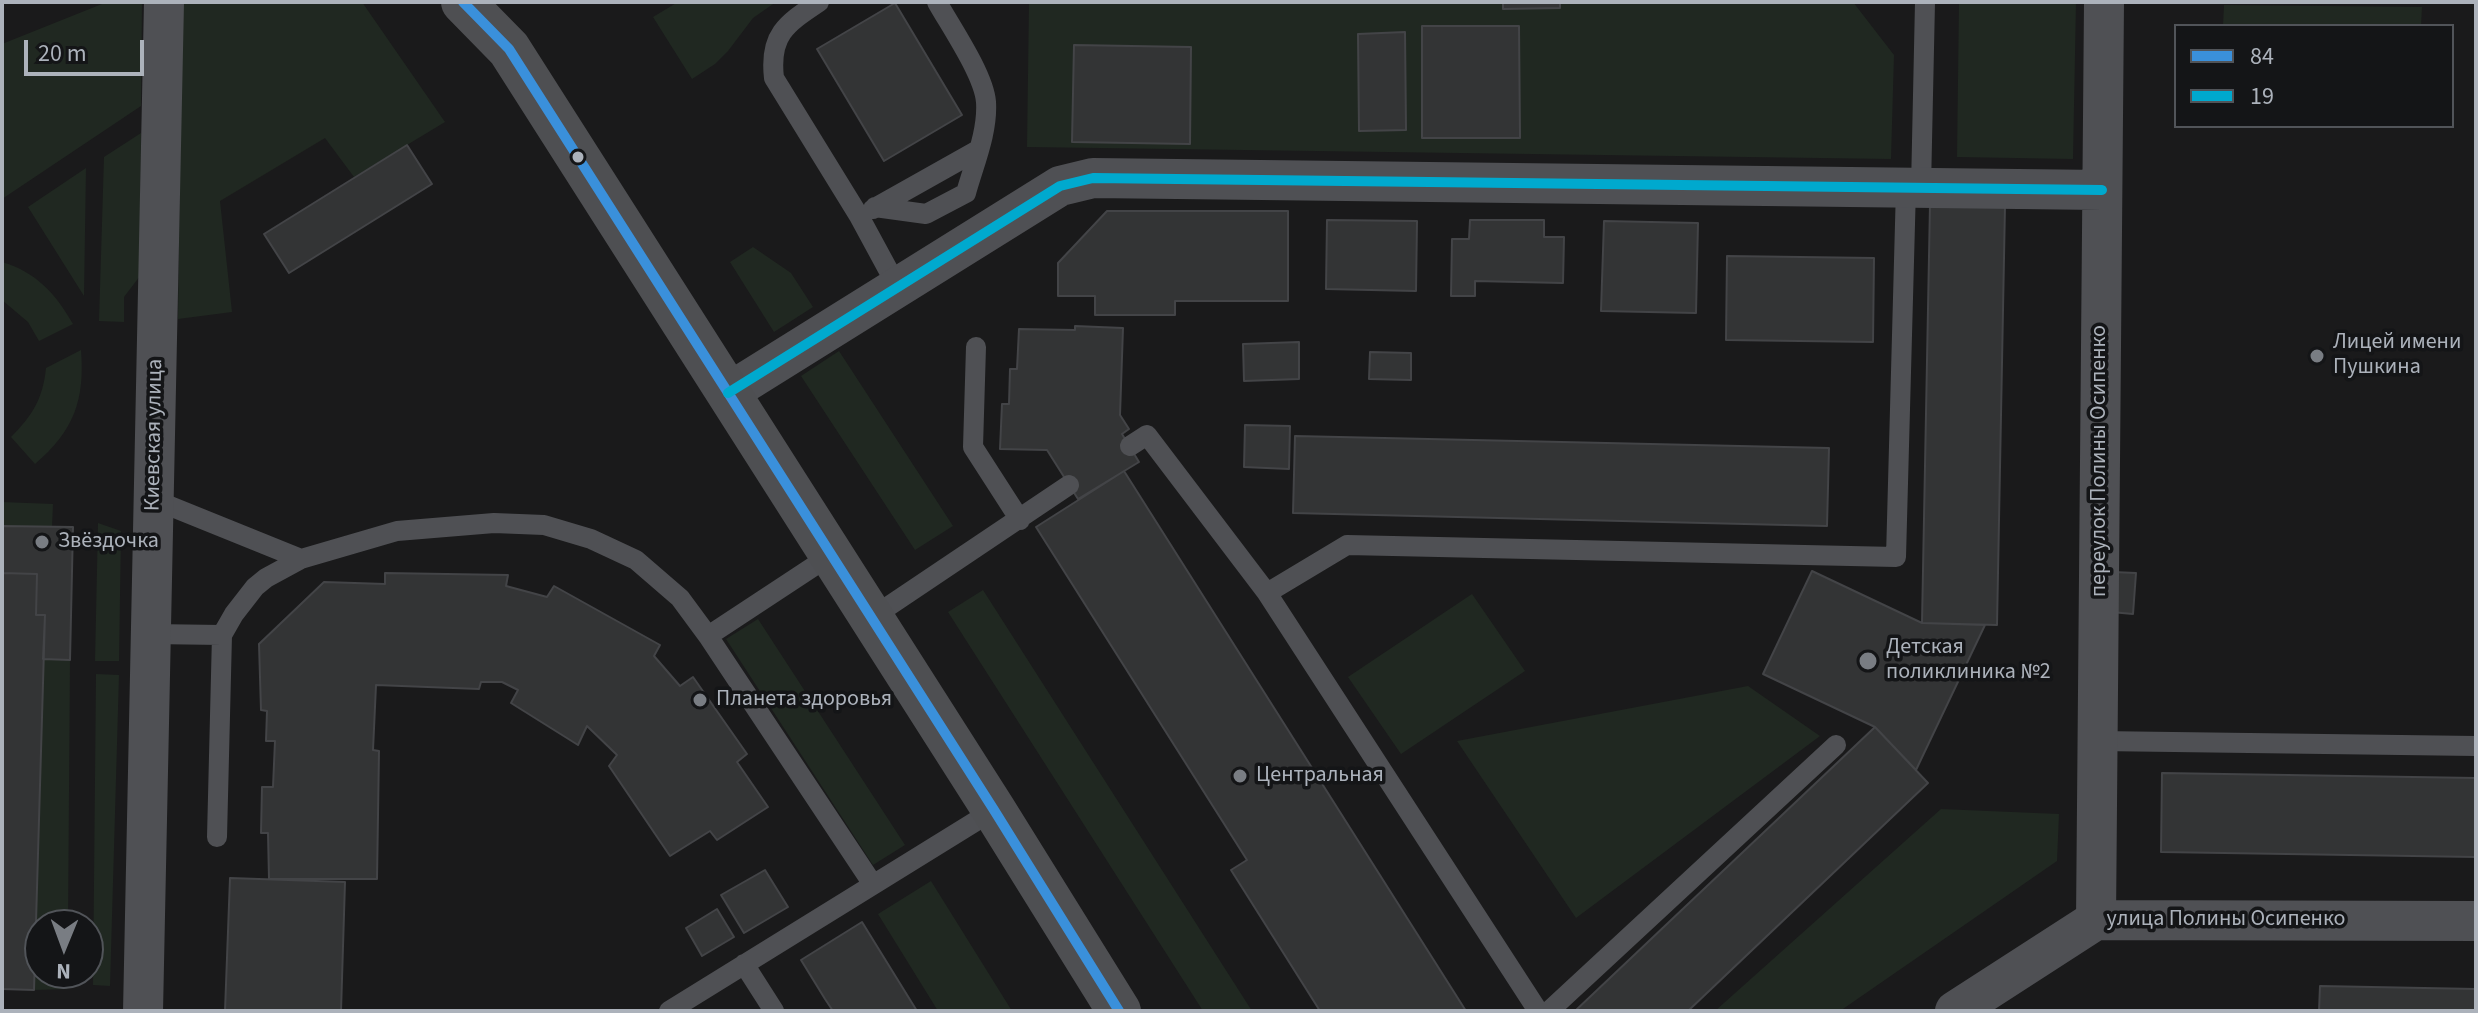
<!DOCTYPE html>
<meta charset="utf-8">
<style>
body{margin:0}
#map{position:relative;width:2478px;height:1013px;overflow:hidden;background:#1a1a1b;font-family:"Source Sans 3",sans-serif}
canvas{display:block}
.frame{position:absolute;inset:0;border:4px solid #acb2bb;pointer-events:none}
.legend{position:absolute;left:2174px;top:24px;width:280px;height:104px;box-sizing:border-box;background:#141517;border:2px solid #515459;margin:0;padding:10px 14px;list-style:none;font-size:24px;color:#acb2bb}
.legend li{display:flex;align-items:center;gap:16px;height:40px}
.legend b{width:40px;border:2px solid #515459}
.north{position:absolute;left:24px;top:909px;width:80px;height:80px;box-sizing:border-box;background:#141517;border:2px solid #515459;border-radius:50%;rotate:181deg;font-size:22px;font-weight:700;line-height:32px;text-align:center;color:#acb2bb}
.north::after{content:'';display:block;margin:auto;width:28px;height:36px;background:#797d83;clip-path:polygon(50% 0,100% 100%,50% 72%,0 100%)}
.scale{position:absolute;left:24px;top:40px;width:120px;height:36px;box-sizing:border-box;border:4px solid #acb2bb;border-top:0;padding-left:10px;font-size:24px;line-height:28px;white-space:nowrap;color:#acb2bb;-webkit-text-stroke:6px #141517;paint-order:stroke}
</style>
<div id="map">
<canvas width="2478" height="1013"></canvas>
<div class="frame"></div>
<ul class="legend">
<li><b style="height:10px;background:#3a90db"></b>84</li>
<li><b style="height:10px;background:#00a9ce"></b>19</li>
</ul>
<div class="north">N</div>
<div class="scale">20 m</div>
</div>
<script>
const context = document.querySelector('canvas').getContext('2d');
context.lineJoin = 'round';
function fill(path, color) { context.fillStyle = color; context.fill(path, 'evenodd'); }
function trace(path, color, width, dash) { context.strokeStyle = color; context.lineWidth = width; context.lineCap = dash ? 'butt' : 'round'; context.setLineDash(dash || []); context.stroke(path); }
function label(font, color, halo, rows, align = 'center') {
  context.font = font + ' "Source Sans 3",sans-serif'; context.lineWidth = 7; context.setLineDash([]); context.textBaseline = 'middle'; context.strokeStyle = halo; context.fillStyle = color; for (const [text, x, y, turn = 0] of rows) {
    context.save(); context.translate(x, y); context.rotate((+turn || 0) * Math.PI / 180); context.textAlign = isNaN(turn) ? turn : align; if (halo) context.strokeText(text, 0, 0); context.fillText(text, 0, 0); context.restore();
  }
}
fill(new Path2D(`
 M107,2H142L141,106L2,199V44Z
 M182,2H362L445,122L354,177L325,138L220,201L232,312L178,319Z
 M678,2H776L753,18L728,51L715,64L692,79L653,17Z
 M1029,2H1853L1894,55L1891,159L1027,147Z
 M1959,2H2076L2073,159L1957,157Z
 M2224,5L2422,7L2421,26H2223Z
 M141,133L140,276L124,297V322L99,321L104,157Z
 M86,168L84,296L28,207Z
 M753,247L791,273L813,307L774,332L730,262Z
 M2,262C36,272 56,294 73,324L39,341L28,322L2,300Z
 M81,350C85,400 74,431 35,464L11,437C33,415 43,398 46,368Z
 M839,351L953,526L915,550L801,376Z
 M2,502L53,504L52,527L2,526Z
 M98,523L121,531L119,661H95Z
 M983,590L1252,1011H1203L948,612Z
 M1472,594L1525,671L1401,754L1348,677Z
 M758,619L905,845L873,865L726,639Z
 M43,659L70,660L68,925H40V973H67V989L34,990Z
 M96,674L119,675L110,986L93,985Z
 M1748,686L1820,736L1576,918L1457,741Z
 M1941,809L2059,814L2057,861L1840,1011H1715Z
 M931,881L1012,1011H938L878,914Z`), '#202821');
const building = new Path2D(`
 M1503,2H1560V8L1503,9Z
 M895,3L962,115L884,161L817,49Z
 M1422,26H1519L1520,138H1422Z
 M1405,32L1406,130L1359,131L1358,34Z
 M1074,45L1191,47L1190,144L1072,142Z
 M407,145L432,184L289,273L264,234Z
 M1930,204L2005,205L1997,625L1922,623Z
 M1107,211H1288V301H1175V315H1095V296H1058V263Z
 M1327,220L1417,221L1416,291L1326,289Z
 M1470,220H1544V237H1564L1563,283L1475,281V296H1451L1452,239H1469Z
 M1604,221L1698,223L1696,313L1601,311Z
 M1727,256L1874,258L1873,342L1726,340Z
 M1075,326L1123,328L1120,415L1129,429L1122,434L1139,462L1078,499L1047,450L1000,449L1002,404H1009L1010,369H1017L1019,329L1075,330Z
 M1299,342V379L1244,381L1243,344Z
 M1370,352L1411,353V380L1369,379Z
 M1245,425L1290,426L1289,469L1244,467Z
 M1295,436L1829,448L1827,526L1293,513Z
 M1124,471L1466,1011H1320L1231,870L1247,860L1036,527Z
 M2,526L73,527L70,660L43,659L45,615H36L37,574L2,573Z
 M1812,571L1922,623L1985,625L1916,770L1875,727L1763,674Z
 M2113,572L2136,573L2133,614L2111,612Z
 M2,573L37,574L36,615H45L34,990L2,989Z
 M385,573L508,575L506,586L547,597L554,586L660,645L654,656L680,686L693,677L747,754L737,762L768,807L717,840L710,831L670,856L609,766L617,755L587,726L578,745L511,703L518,690L502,682H481L479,689L376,685L373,750L379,751L377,879H269L268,833H261L262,787H273L275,741H266L267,711L261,710L259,644L324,582L385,584Z
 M1875,727L1928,783L1688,1011H1575Z
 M2162,773L2476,778V857L2161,852Z
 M765,870L788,907L744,933L721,895Z
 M230,878L345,882L341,1011H225Z
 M717,909L734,937L702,956L686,928Z
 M862,922L917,1011H833L825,999L801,960Z
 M2320,986L2476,989V1011H2319Z`);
fill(building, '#333435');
trace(building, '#434447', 2);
trace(new Path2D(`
 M819,2C786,24 769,35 774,78L859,216L898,288
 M1921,188L1925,2
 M875,207L926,214L966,193C974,164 988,132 986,102C984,75 951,27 937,2
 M873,209L978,150
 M976,347L973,447L1020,520
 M1130,446L1147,435L1267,593L1538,1011
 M155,500L301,559
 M1267,593L1347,545L1896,557L1906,187
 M871,618L1069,485
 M151,634L222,635
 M708,636L831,555
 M2098,741L2476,746
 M217,837L222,635L234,614L255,587L266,578L301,559L397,531L494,523L544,525L591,539L636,560L680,598L708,636L872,883
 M744,964L774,1011
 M669,1011L994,810
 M1549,1011L1836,745`), '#4f5054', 20);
trace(new Path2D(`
 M728,393L1060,186L1093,178L2102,190
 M2096,920L2104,2
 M143,1011L164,2
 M1955,1011L2096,920L2476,921`), '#4f5054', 40);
trace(new Path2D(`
 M463,2L509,49L994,810L1119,1011`), '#4e4f52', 44);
trace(new Path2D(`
 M463,2L509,49L994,810L1119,1011`), '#3a90db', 10);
trace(new Path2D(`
 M728,393L1060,186L1093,178L2102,190`), '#00a9ce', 10);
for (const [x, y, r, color] of [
 [578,157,7,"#acb2bb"],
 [2317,356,8,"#797d83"],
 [42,542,8,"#797d83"],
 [1868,661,10,"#797d83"],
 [700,700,8,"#797d83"],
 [1240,776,8,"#797d83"]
]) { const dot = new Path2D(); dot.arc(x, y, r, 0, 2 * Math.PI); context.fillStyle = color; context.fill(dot); trace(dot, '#141517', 3); }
label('22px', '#acb2bb', '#141517', [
 ["Лицей имени",2333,343],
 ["Пушкина",2333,368],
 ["Звёздочка",58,542],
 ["Детская",1886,648],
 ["поликлиника №2",1886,673],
 ["Планета здоровья",716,700],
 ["Центральная",1256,776]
], 'left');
label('22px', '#acb2bb', '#141517', [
 ["Киевская улица",155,435,-89],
 ["переулок Полины Осипенко",2100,461,-90],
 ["улица Полины Осипенко",2226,920]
]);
</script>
